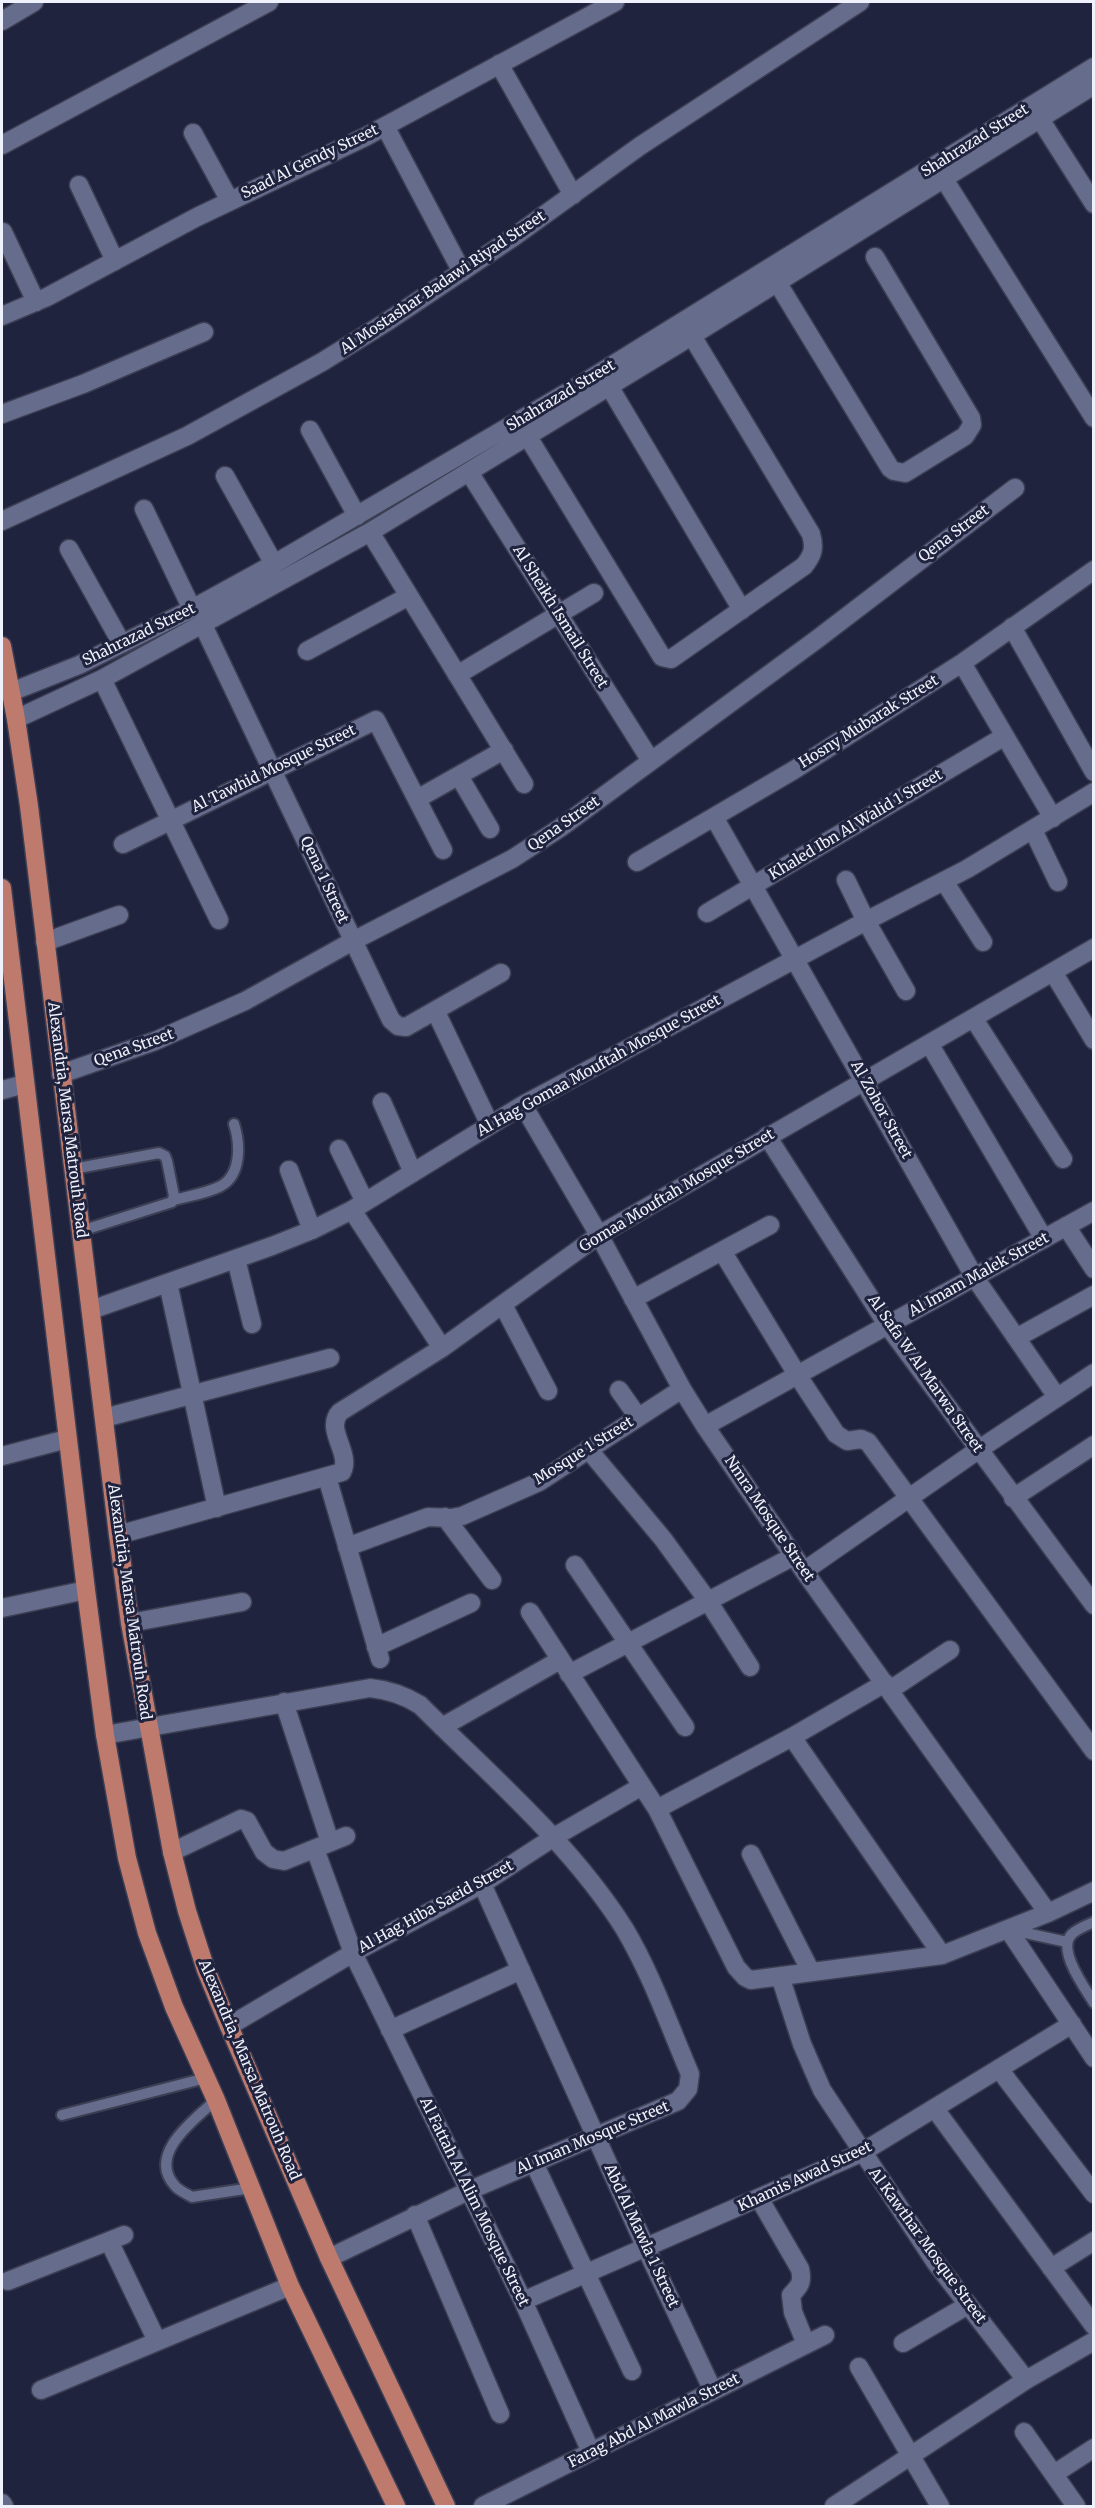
<!DOCTYPE html>
<style>
body{margin:0}
#map{position:relative;width:1095px;height:2508px;overflow:hidden;background:#20233d;font-family:Merriweather,serif}
canvas{display:block}
.frame{position:absolute;inset:0;border:3px solid #eff1fc;pointer-events:none}
</style>
<div id="map">
<canvas width="1095" height="2508"></canvas>
<div class="frame"></div>
</div>
<script>
const context = document.querySelector('canvas').getContext('2d');
context.lineJoin = 'round';
function trace(path, color, width, dash) { context.strokeStyle = color; context.lineWidth = width; context.lineCap = dash ? 'butt' : 'round'; context.setLineDash(dash || []); context.stroke(path); }
function label(font, color, halo, rows, align = 'center') {
  context.font = font + ' Merriweather,serif'; context.lineWidth = 6; context.setLineDash([]); context.textBaseline = 'middle'; context.strokeStyle = halo; context.fillStyle = color; for (const [text, x, y, turn = 0] of rows) {
    context.save(); context.translate(x, y); context.rotate((+turn || 0) * Math.PI / 180); context.textAlign = isNaN(turn) ? turn : align; if (halo) context.strokeText(text, 0, 0); context.fillText(text, 0, 0); context.restore();
  }
}
const lane = new Path2D(`
 M73,1169L159,1153L165,1156L167,1161L174,1196L172,1202L81,1231
 M174,1200C189,1196 208,1193 221,1186C242,1174 240,1143 234,1124
 M1094,1922C1087,1925 1077,1929 1072,1934C1056,1949 1085,1988 1094,2003
 M1012,1930L1067,1942
 M216,2100C195,2119 145,2155 176,2187C180,2191 187,2194 192,2197L251,2188
 M62,2115L206,2078`);
const street = new Path2D(`
 M2,21L34,2
 M499,64L573,195
 M1040,119L1094,204
 M385,126L462,272
 M193,133L230,201
 M2,145L269,2
 M944,179L1094,418
 M79,185L115,261
 M3,232L36,302
 M777,282L890,468L894,471L905,473L965,436L972,425L971,418L875,257
 M2,316L47,297L197,217L365,137L615,2
 M609,386L742,610
 M2,414L83,384L204,332
 M310,430L357,516
 M528,437L662,657L671,659L804,566C813,555 815,548 811,534L692,336
 M469,472L651,761
 M225,476L274,564
 M144,509L192,609
 M2,521L187,436L322,362L388,321L515,236L640,146L860,2
 M370,532L524,784
 M69,549L122,644
 M203,625L391,1020L398,1026L406,1027L501,973
 M1012,627L1094,772
 M307,651L409,596
 M962,663L1053,818
 M457,675L594,593
 M102,679L219,920
 M11,692L79,665L192,609L274,564L590,379L1094,67
 M16,719L102,679L370,532L680,343L1094,85
 M459,776L490,829
 M417,799L504,750
 M714,817L975,1278L1057,1397
 M1033,830L1058,882
 M123,844L376,720L443,850
 M637,862L794,770L962,663L1094,570
 M846,880L866,921L906,991
 M944,881L983,942
 M707,913L1005,736
 M45,942L119,915
 M1053,972L1094,1040
 M436,1012L490,1125
 M974,1019L1063,1159
 M930,1045L1044,1239
 M61,1074L155,1041L245,1001L353,941L512,859L560,828L816,640L1015,488
 M2,1090L25,1084
 M382,1102L413,1173
 M523,1105L599,1235L682,1389L705,1426L804,1571L1048,1913
 M767,1136L888,1326L1094,1605
 M339,1149L365,1202
 M289,1170L312,1230
 M352,1210L442,1348
 M1066,1226L1094,1269
 M722,1251L798,1376L836,1434L847,1441L861,1439L868,1442L1094,1751
 M236,1259L252,1324
 M168,1283L217,1508
 M633,1299L770,1225
 M503,1305L548,1391
 M91,1310L272,1246L312,1230L352,1210L523,1105L866,921L967,869L1094,792
 M1018,1337L1094,1295
 M619,1390L638,1417
 M104,1418L330,1358
 M705,1426L1094,1211
 M588,1449L663,1539L708,1601L750,1667
 M2,1456L67,1439
 M327,1477L380,1659
 M1013,1498L1094,1445
 M445,1517L492,1580
 M118,1535L342,1472C352,1453 324,1429 340,1412L442,1348L599,1235L1094,948
 M347,1547L428,1517L451,1518L462,1516L539,1482L682,1389
 M575,1565L685,1727
 M804,1571L978,1450L1094,1373
 M2,1608L86,1590
 M530,1612L657,1809L736,1967L745,1977L751,1980L942,1955L1048,1913L1094,1891
 M130,1623L242,1602
 M376,1647L471,1603
 M569,1674L794,1556
 M890,1690L950,1650
 M284,1702L330,1842
 M442,1727L560,1660
 M105,1735L370,1688C390,1690 404,1695 420,1705C491,1776 570,1843 624,1928C651,1973 669,2025 690,2074L688,2089L678,2101L468,2191L329,2258
 M792,1737L942,1955
 M657,1809L792,1737L885,1683
 M315,1849L353,1953L523,2301L591,2452
 M172,1852L241,1819L247,1821L264,1852L273,1859L284,1861L346,1836
 M751,1854L811,1972
 M482,1884L646,2248L713,2391
 M1008,1929L1094,2058
 M780,1976L802,2044L822,2090L936,2263L1026,2380
 M229,2026L353,1953L482,1884L554,1837L642,1786
 M390,2030L521,1970
 M999,2069L1094,2194
 M935,2109L1094,2326
 M534,2163L632,2371
 M759,2198L800,2269C803,2282 800,2286 791,2295L793,2312L806,2344
 M415,2215L500,2414
 M109,2241L157,2341
 M1051,2268L1094,2241
 M8,2281L124,2235
 M523,2301L861,2153L1072,2024
 M903,2343L968,2305
 M859,2367L940,2506
 M41,2390L290,2286
 M1024,2432L1076,2506
 M1054,2474L1094,2448
 M2,2503L4,2506
 M483,2506L825,2335
 M834,2506L1026,2380L1094,2341`);
const primary = new Path2D(`
 M2,646L16,719L29,806L118,1535L130,1623L172,1852L187,1911L206,1970L229,2026L329,2258L446,2506
 M2,888L86,1590L105,1735L127,1858L147,1933L174,2007L216,2100L290,2286L396,2506`);
trace(lane, '#3c3e53', 14);
trace(street, '#3c3e53', 21);
trace(primary, '#3c3e53', 21);
trace(lane, '#666c8b', 10);
trace(street, '#666c8b', 18);
trace(primary, '#bf7a6e', 18);
label('15px', '#eff1fc', '#20233d', [
 ["Shahrazad Street",975,141,-32],
 ["Saad Al Gendy Street",310,162,-26],
 ["Al Mostashar Badawi Riyad Street",443,283,-34],
 ["Shahrazad Street",561,396,-31],
 ["Qena Street",954,534,-37],
 ["Al Sheikh Ismail Street",560,617,58],
 ["Shahrazad Street",139,635,-26],
 ["Hosny Mubarak Street",869,722,-32],
 ["Al Tawhid Mosque Street",274,769,-26],
 ["Qena Street",564,824,-35],
 ["Khaled Ibn Al Walid 1 Street",856,825,-31],
 ["Qena 1 Street",324,880,65],
 ["Qena Street",134,1048,-20],
 ["Al Hag Gomaa Mouftah Mosque Street",599,1066,-29],
 ["Al Zohor Street",881,1110,61],
 ["Alexandria, Marsa Matrouh Road",67,1120,83],
 ["Gomaa Mouftah Mosque Street",677,1191,-31],
 ["Al Imam Malek Street",979,1275,-29],
 ["Al Safa W Al Marwa Street",925,1374,55],
 ["Mosque 1 Street",584,1451,-32],
 ["Nmra Mosque Street",769,1519,56],
 ["Alexandria, Marsa Matrouh Road",129,1602,82],
 ["Al Hag Hiba Saeid Street",436,1907,-29],
 ["Alexandria, Marsa Matrouh Road",249,2070,67],
 ["Al Iman Mosque Street",593,2138,-23],
 ["Khamis Awad Street",805,2177,-25],
 ["Al Fattah Al Alim Mosque Street",474,2202,64],
 ["Abd Al Mawla 1 Street",641,2236,65],
 ["Al Kawthar Mosque Street",927,2246,54],
 ["Farag Abd Al Mawla Street",654,2421,-27]
]);
</script>
